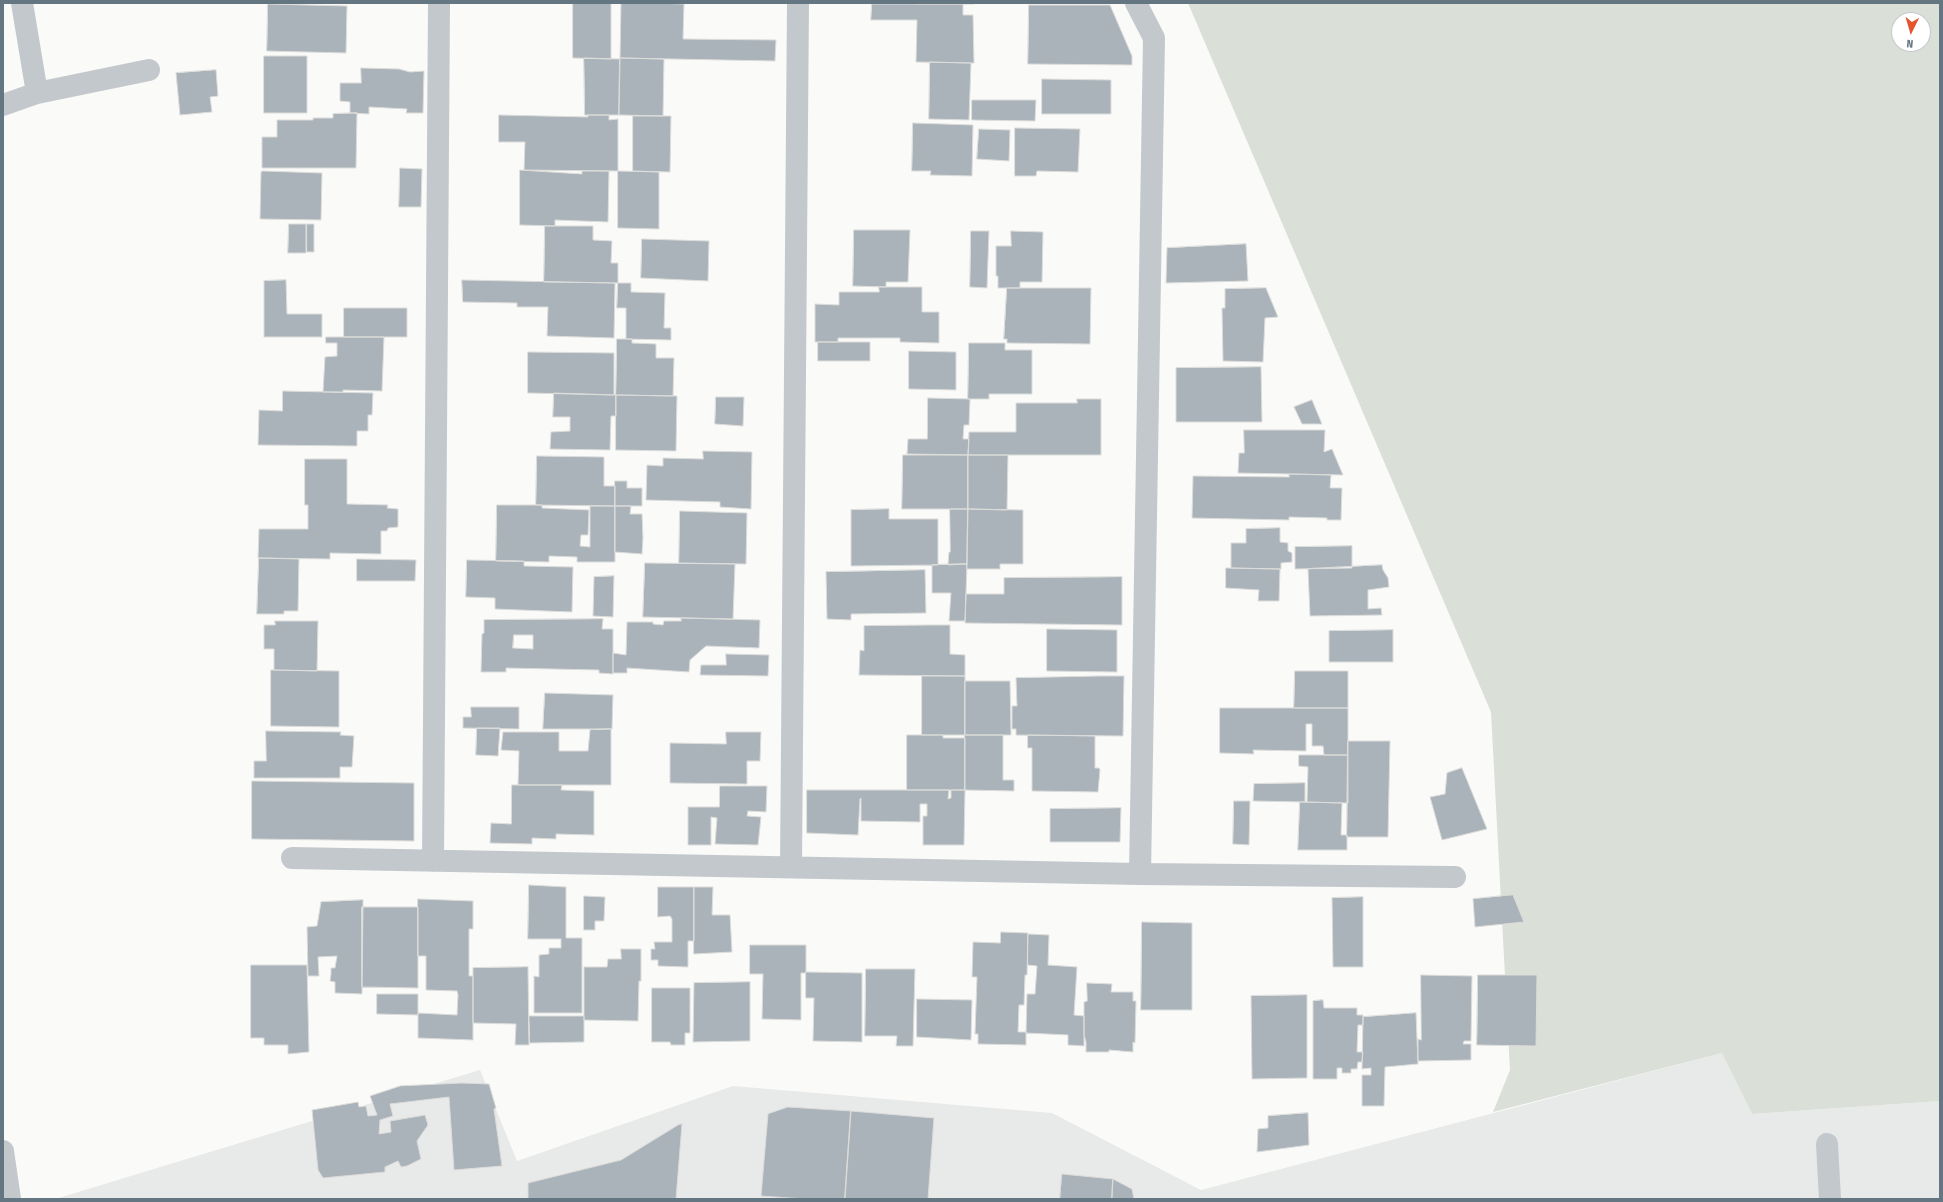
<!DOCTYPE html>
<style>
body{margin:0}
#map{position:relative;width:1943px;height:1202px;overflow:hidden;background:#fafaf8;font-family:"Fira Sans Condensed",sans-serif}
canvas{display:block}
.frame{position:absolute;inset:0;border:4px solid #657683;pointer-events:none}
.north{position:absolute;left:1891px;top:12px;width:40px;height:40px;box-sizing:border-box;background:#fff;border:1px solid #c1c8cd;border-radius:50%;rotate:185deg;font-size:11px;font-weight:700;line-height:16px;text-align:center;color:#657683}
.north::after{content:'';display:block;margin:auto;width:14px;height:18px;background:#e4572e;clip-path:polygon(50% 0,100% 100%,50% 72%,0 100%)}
</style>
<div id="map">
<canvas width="1943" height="1202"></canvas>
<div class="frame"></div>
<div class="north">N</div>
</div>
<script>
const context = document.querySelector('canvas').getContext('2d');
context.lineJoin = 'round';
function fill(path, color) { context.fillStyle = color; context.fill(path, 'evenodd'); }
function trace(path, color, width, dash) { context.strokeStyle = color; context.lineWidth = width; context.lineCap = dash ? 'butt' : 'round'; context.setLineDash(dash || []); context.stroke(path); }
fill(new Path2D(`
 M1722,1053L1752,1114L1940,1101V1199H55L480,1070L517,1161L733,1086L1052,1113L1201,1190Z`), '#e8e9e9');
fill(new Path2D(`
 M1188,3H1940V1101L1752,1114L1722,1053L1493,1112L1510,1070L1491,712ZM1899,20H1923V44H1899Z`), '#dadfd7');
const building = new Path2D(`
 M573,3H611V59L573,58Z
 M654,3L684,4L683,39L776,40L775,61L620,58L621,3Z
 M915,3H974V4H915Z
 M268,4L347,6L346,53L267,51Z
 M872,4H963V15H973L974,63L916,62L917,20H871Z
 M1029,5H1110L1132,56V65L1028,64Z
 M264,56H307V113H264Z
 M584,58L620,59L619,115H585Z
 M620,58L664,59L663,116L619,115Z
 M930,62L971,63L969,120L929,119Z
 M361,68L399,69L410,72L424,71L423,113H406L407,109L369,107V114L350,113V102L340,101V83H361Z
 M216,70L218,96L210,97L212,112L180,115L176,73Z
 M1042,79L1111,80V114H1042Z
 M972,100H1036L1035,121L972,120Z
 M357,113L356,168H262V137H277V120H313V118H333V114Z
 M499,115L588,117V115H609V120L618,119V171L524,170L525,142H499Z
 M633,116H671L670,172L633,171Z
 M913,123L973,125L972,176L930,175L931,171H912Z
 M1015,128L1080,129L1078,172L1037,171L1036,176H1015Z
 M979,129L1010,130L1009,161L977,159Z
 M400,168L422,169L421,207H399Z
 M520,170L582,174V171H609L608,222L555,220V226L520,225Z
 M263,171L322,173L321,220L260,219L261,172Z
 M618,171L659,172V229L618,228Z
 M289,224H306V253H288Z
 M307,224H314V252H307Z
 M545,226H593V240L612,241L611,263H618V283L544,282Z
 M854,230H910L908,282H886V287L853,286Z
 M971,231H989L987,288L970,287Z
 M1011,231L1043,232L1042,282H1020V288H998V276H996V246H1011Z
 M642,239L709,241L708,281L641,278Z
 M1246,244L1248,281L1166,283L1167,248Z
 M286,280L287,314H322V337H264V281Z
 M462,280L615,283L614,338L547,336L548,307H517V303L463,302Z
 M618,283H631V292L665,293L664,328H671V340L626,339V308H617Z
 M879,287H922V312H939V343L900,342V338H838V342H815V304L839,305V292H879Z
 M1007,288H1091L1090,344L1007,343V339H1004Z
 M1266,288L1278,317L1265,318L1263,362L1223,361L1222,308H1225V289Z
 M344,308H407V337H344Z
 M326,337H384L382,391L343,390V392H323L325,357L337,356V343H326Z
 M617,339H632V343L656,344V358H674L673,396L616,395Z
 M818,342H870V361H818Z
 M969,343H1005V350H1032V394H989V399H968Z
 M909,351L956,352V390L909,389Z
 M528,352L614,353V395L528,393Z
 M1261,367L1262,422H1176V368Z
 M283,391L373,393L372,415H368V431H357V446L258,445L259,410L282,411Z
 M554,393L616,395V416H611L610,450L550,449L551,432L570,431V417H553Z
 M616,395L677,396L676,451L616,450Z
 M716,397H744L743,426L715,424Z
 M928,398L970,399L969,425H964L963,439H969L968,455L907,454L908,439H927Z
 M1077,399H1101V455H968L969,432H1016V403H1077Z
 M1312,400L1322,424H1302L1294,407Z
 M1244,430H1325L1324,452L1332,449L1343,475L1238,473L1239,453H1244Z
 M703,451L752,452L751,509L720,507V502L646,500L647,465L663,466V458L703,459Z
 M903,455H968V509H902Z
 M968,455H1008L1007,510L968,509Z
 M537,456L604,457V486H615V506L536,505Z
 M305,459H347V504L388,505L387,508L398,509V527L388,528L387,531H381V554L330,553V559L258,558L259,529H308V505H305Z
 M1289,474L1331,475L1330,488H1342L1341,520H1327V518L1289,517V520L1192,518L1193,476L1289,477Z
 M615,481H627V488H642V506H615Z
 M497,505H542V508L589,510L588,535H581L580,546L590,547V506H615V562H577V557L549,556V562L496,561Z
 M615,506H631L630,514H642L643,538L642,554L615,552Z
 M889,509V519H938V565L851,566V510Z
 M950,509H968L967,564L948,565L949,552H950Z
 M968,509L1023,510V564H1000V569H967Z
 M680,511L747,513L746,564L679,563Z
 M1280,528V542L1288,543V551L1292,553V562L1281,563V569L1231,568V543H1246V529Z
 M1352,546V568L1295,569V547Z
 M259,558L299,559L298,611H284V614H257Z
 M357,559L416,560L415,581H357Z
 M467,560L524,561V566L573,567L572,612L495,609V598L466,597Z
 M645,563L735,564L733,619L643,617Z
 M967,564L965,621H949L951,593H932V565Z
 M1382,565L1383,570L1388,578L1389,587L1368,590V609L1381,608L1382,615L1310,616L1308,569Z
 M1226,568L1280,569L1279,601H1258L1259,590L1226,588Z
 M925,570L926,613L851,614V620L827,619L826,572Z
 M614,576L613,617L593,616L594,577Z
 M1122,577V625L965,623L966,594H1004V578Z
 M681,618L760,620L759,648L706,646L690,660L689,672L627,668V673H613V653L626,655L627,622H653V624L663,625L664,621H681Z
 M603,619L602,629H613V674L599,673V670L506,668V672H481L482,634L484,633V620ZM514,635H533V649L513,648Z
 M275,621H318L317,671L274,670V649H264V625H275Z
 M930,625H950V654L965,655V676L859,675L860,650L864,651V626Z
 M1047,629L1117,630V672L1047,671Z
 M1393,630V662H1329V631Z
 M726,654L769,655L768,676L700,675L701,665H726Z
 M271,670L339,671V727L271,726Z
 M1295,671H1348V708H1294Z
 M922,676H965V735H922Z
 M1100,676H1124L1123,736L1016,735V729H1012V706H1017L1016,678Z
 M965,681H1010L1011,735H965Z
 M545,693L613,695L612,729H543Z
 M471,707H519V729L463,728V717H471Z
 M1220,708H1348V755H1324L1323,746H1312V724H1306V751L1253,750L1254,754L1220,753Z
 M477,728H500L498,756L476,755Z
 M611,729V785H518L519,751L501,750L503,732H559V751H588L590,730Z
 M266,731L341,732L340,735L354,736L352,767H340V778H254V761H266Z
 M726,732H761L760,761H747V784L670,783V743L726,744Z
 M907,735H943V738H965V790H907Z
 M965,735H1003V780H1014V791L965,790Z
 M1028,735L1095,736V768H1099L1100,770L1098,792L1032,791V748H1028Z
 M1348,741H1390L1388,837H1347Z
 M1299,755H1348V803L1307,802L1308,767L1299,766Z
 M1462,768L1487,829L1442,840L1430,797L1445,794L1447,773Z
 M252,781L414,783V841L252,839Z
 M1305,783V802L1253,801L1254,784Z
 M512,785H562L561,790L594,791V835L556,834V839L532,838V844L490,843L491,823L511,824Z
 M720,786H767L766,812L748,811L747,816L761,817L758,845L715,844L717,818L711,817V845H688V807H719Z
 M807,790H949L948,799L951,798V790H965L964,845H923V816H927V804H920V822L861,821V798L860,799L858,835L807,833Z
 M1234,801H1250L1249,845L1233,844Z
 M1300,802L1342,803L1341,835H1347V850H1298Z
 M1121,808L1120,842H1050V809Z
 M529,885L566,887V938H582V1013H534V976L539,977V955L549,954V948H561V939H528Z
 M658,887H694V941H688V967L658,966V960H651V949H655L654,942H672V919L670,916L658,917Z
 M694,887H713L712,915H730L732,952L694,954Z
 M1513,895L1524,922L1475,927L1473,899Z
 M584,896L605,897L604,921H595V930H584Z
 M1363,897V967H1333L1332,898Z
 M418,899L473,901V929H469V976H473V1040L418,1038V1013L457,1015L458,995L457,991L426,990V956H418Z
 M363,900L362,994L335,993V982L330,981L331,974V968H335L337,956L318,957L319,976H308L307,927L317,926L321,902Z
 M362,907H418V988L362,987Z
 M1142,922L1192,923V1010H1141Z
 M1001,932L1028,933L1027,975H1025L1024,1005H1019L1018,1032H1026V1045L978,1044V1034H975L977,977H972L973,942L1000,943Z
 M1028,934L1049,935L1048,965L1077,967L1074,1015L1084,1016V1046L1068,1045V1035L1026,1033L1027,994H1035L1037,966L1028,965Z
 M750,945H806V973H801V1020L762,1019L763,974H750Z
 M621,949H641V981H639L638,1021L584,1020V967H607L608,959H621Z
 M251,965H307L309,1052L288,1054V1045H264V1038H251Z
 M528,967L529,1045H515L516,1024L473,1023V968Z
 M866,969H915L913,1046H896L897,1036H865Z
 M806,972L862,973V1042L813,1041L814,998H806Z
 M1421,975L1472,976L1471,1041H1464L1463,1044H1471V1060L1418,1061V1039L1421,1040Z
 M1478,975H1537L1536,1046L1477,1045Z
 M750,982V1041L693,1042L694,983Z
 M1087,983L1112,984L1111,992H1133V1001H1136L1135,1043L1133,1042V1052L1109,1050V1052H1086V1042L1084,1035V1002L1087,1001Z
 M652,988H690V1033H685V1045H671L670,1042H652Z
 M377,994H418V1015L377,1014Z
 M1307,995V1078L1252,1079L1251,996Z
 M917,999L972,1000L971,1040L917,1037Z
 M1323,1000L1324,1008H1357V1015H1363V1025H1358L1357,1052H1363L1362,1062H1358L1357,1069H1351V1073H1342V1068H1337V1079H1313V1001Z
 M1416,1013L1418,1064L1385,1067L1384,1106H1362V1075H1371V1068L1362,1069L1363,1017Z
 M529,1016H584V1042L530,1043Z
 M462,1083L489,1084L496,1108L494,1109L502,1166L454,1170L449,1097L390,1104L393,1116L380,1120L379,1134L391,1132L390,1121L425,1115L428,1125L417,1141L421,1159L407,1166L401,1167L398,1161L385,1167V1172L323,1178L318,1170L312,1110L358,1102L359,1107L366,1106L368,1116L377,1115L370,1096L400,1086Z
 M788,1107L851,1111L845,1199H805L761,1196L768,1114Z
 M851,1111L934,1118L928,1199H845Z
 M1308,1113L1309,1145L1257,1152L1258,1129L1268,1128V1116Z
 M682,1124L676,1199H528V1183L621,1160L678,1125Z
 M1062,1174L1113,1179L1112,1199H1060Z
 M1113,1179L1132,1189L1134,1199H1112Z`);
fill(building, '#aab3b9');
trace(building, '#dcdcda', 1);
trace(new Path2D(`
 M22,3L37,93
 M1136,3L1154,38L1140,874
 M3,105L37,93L149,70
 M292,858L1140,874L1455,877
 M433,861L439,3
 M791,866L798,3
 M1827,1144L1830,1199
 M3,1151L10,1199`), '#c3c8cc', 22);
</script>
